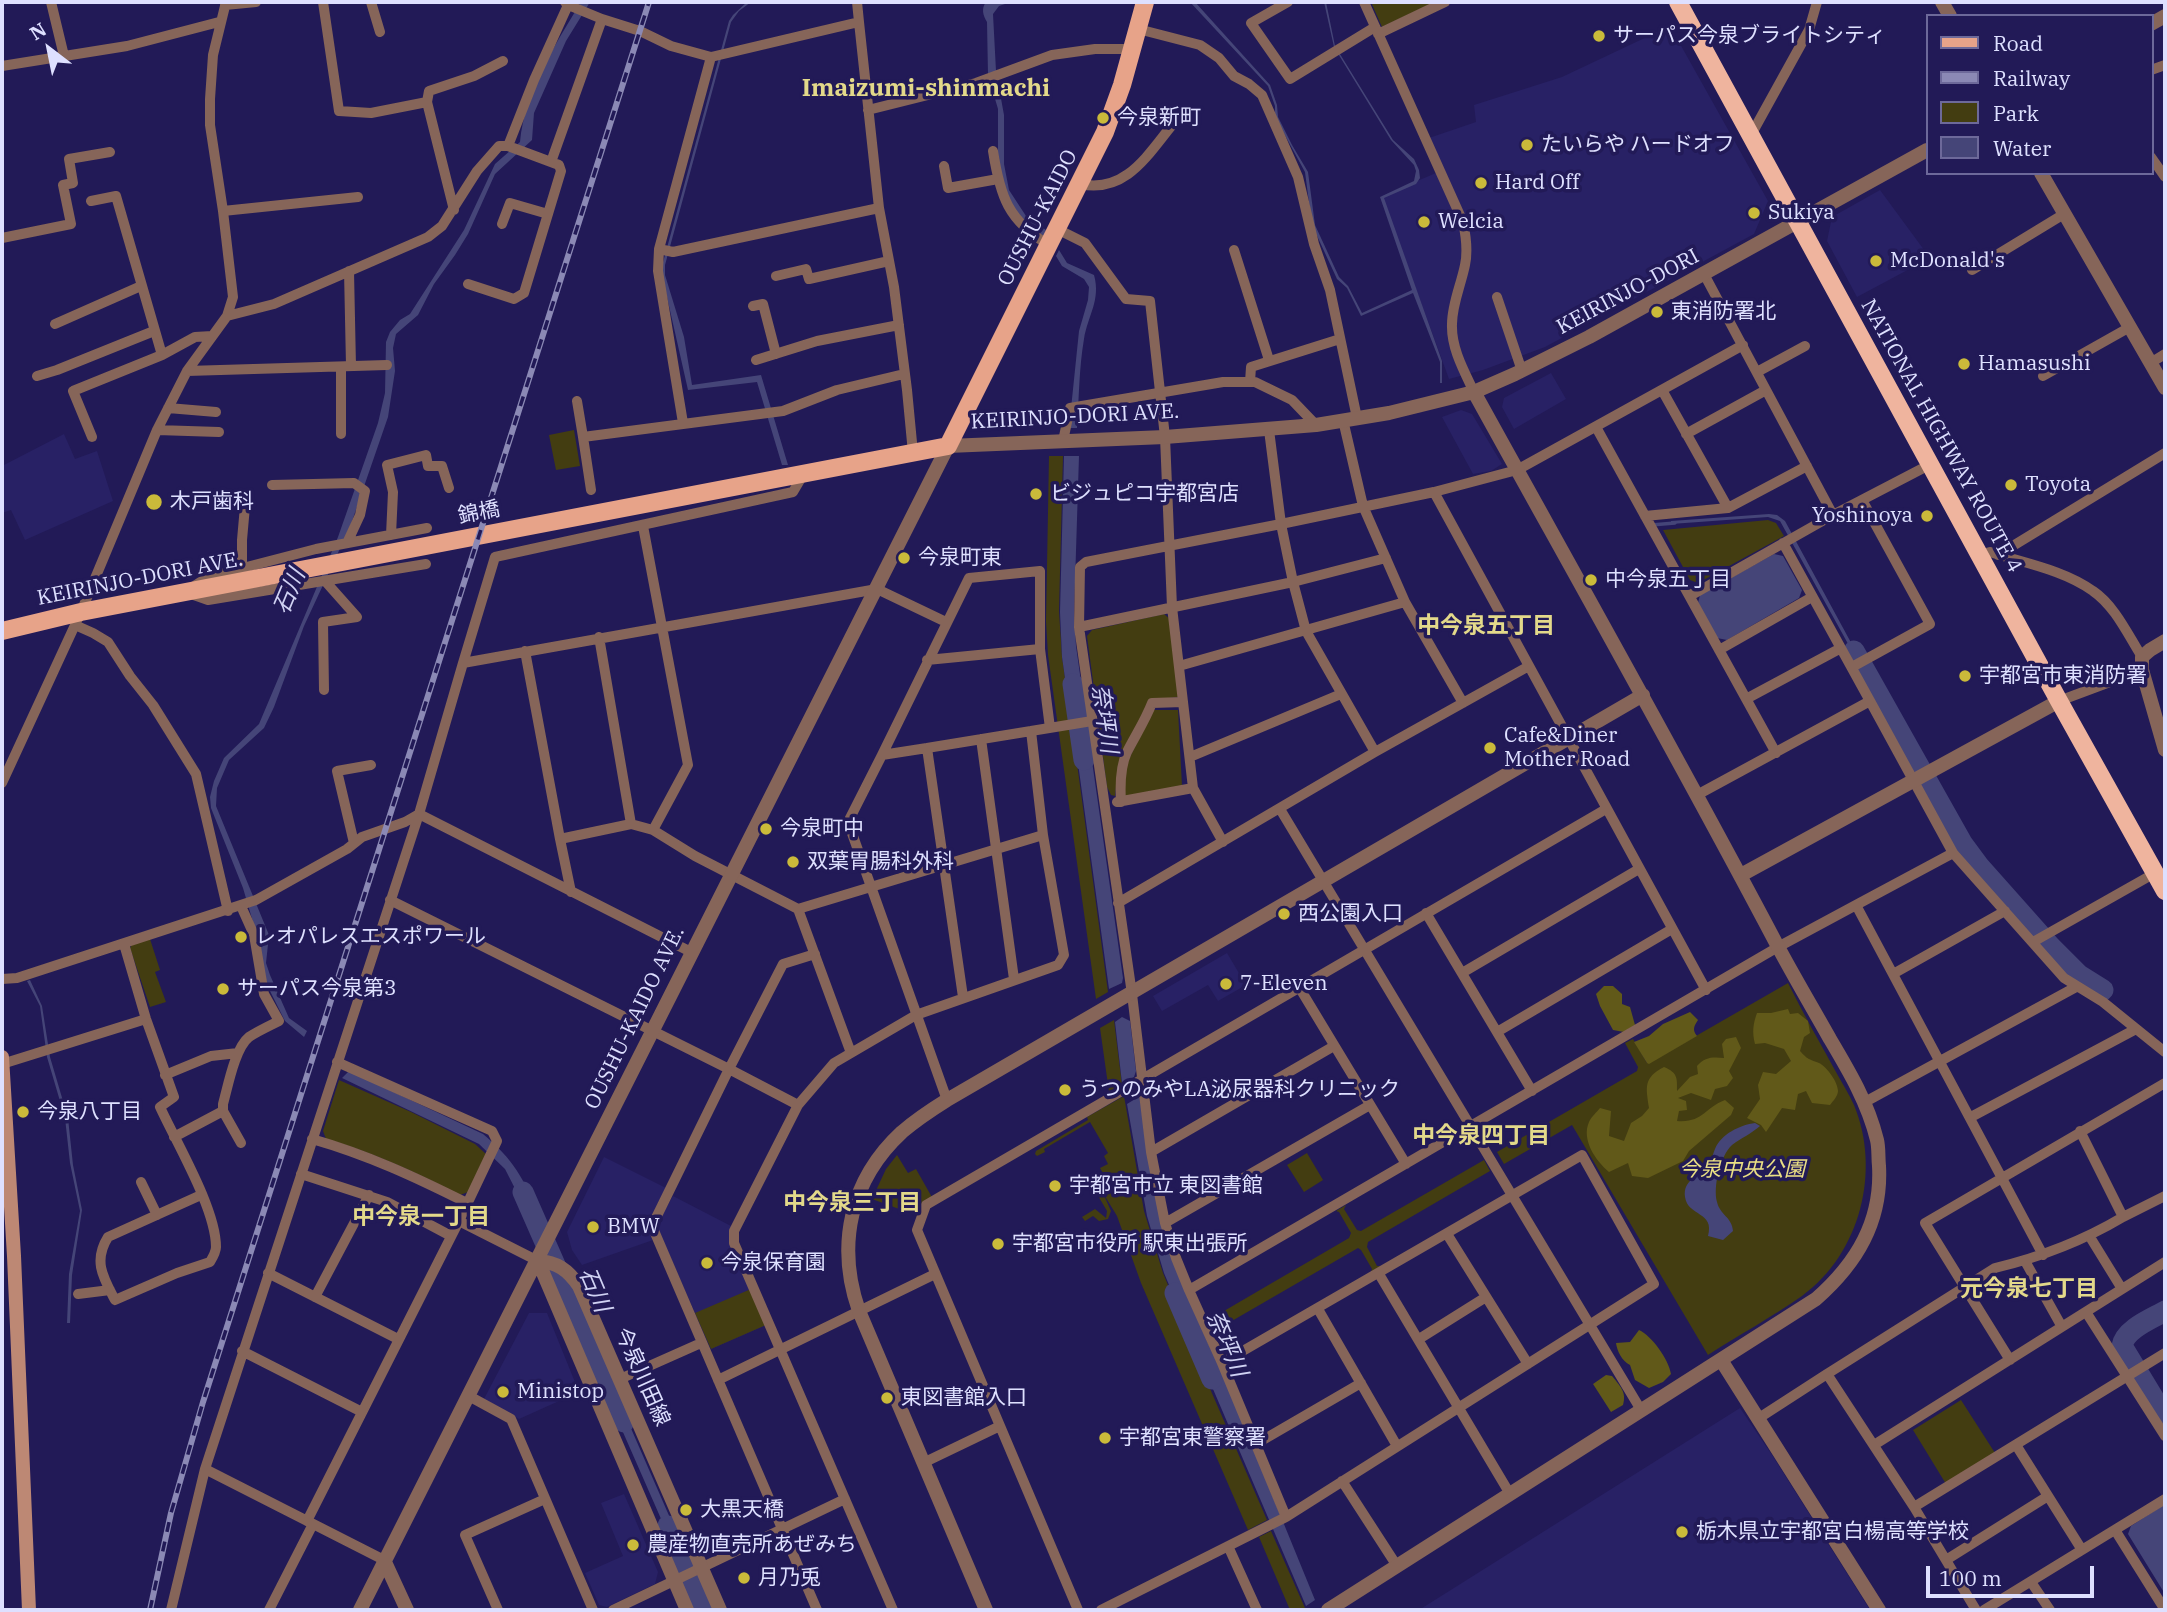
<!DOCTYPE html>
<meta charset="utf-8">
<style>
body{margin:0}
#map{position:relative;width:2167px;height:1612px;overflow:hidden;background:#221a57;font-family:"IBM Plex Serif",serif}
canvas{display:block}
.frame{position:absolute;inset:0;border:4px solid #dee0ff;pointer-events:none}
.legend{position:absolute;left:1926px;top:14px;width:228px;height:161px;box-sizing:border-box;background:#221a57;border:2px solid #6d699a;margin:0;padding:9px 12px;list-style:none;font-size:21px;color:#dee0ff}
.legend li{display:flex;align-items:center;gap:14px;height:35px}
.legend b{width:35px;border:2px solid #6d699a}
.north{position:absolute;left:14px;top:14px;width:70px;height:70px;-webkit-text-stroke:5px #221a57;paint-order:stroke;rotate:328deg;font-size:19px;font-weight:700;line-height:28px;text-align:center;color:#dee0ff}
.north::after{content:'';display:block;margin:auto;width:24px;height:32px;background:#dee0ff;clip-path:polygon(50% 0,100% 100%,50% 72%,0 100%)}
.scale{position:absolute;left:1926px;top:1566px;width:168px;height:32px;box-sizing:border-box;border:4px solid #dee0ff;border-top:0;padding-left:9px;font-size:21px;line-height:24px;white-space:nowrap;color:#dee0ff;-webkit-text-stroke:5px #221a57;paint-order:stroke}
</style>
<div id="map">
<canvas width="2167" height="1612"></canvas>
<div class="frame"></div>
<ul class="legend">
<li><b style="height:9px;background:#e7a389"></b>Road</li>
<li><b style="height:9px;background:#8b89b5"></b>Railway</li>
<li><b style="height:19px;background:#433d11"></b>Park</li>
<li><b style="height:19px;background:#454578"></b>Water</li>
</ul>
<div class="north">N</div>
<div class="scale">100 m</div>
</div>
<script>
const context = document.querySelector('canvas').getContext('2d');
context.lineJoin = 'round';
function fill(path, color) { context.fillStyle = color; context.fill(path, 'evenodd'); }
function trace(path, color, width, dash) { context.strokeStyle = color; context.lineWidth = width; context.lineCap = dash ? 'butt' : 'round'; context.setLineDash(dash || []); context.stroke(path); }
function label(font, color, halo, rows, align = 'center') {
  context.font = font + ' "IBM Plex Serif","Noto Sans JP",serif'; context.lineWidth = 7; context.setLineDash([]); context.textBaseline = 'middle'; context.strokeStyle = halo; context.fillStyle = color; for (const [text, x, y, turn = 0] of rows) {
    context.save(); context.translate(x, y); context.rotate((+turn || 0) * Math.PI / 180); context.textAlign = isNaN(turn) ? turn : align; if (halo) context.strokeText(text, 0, 0); context.fillText(text, 0, 0); context.restore();
  }
}
fill(new Path2D(`
 M1670,26L1768,201L1754,234L1545,347L1483,370L1449,379L1382,196L1443,170L1429,138L1476,122L1474,105L1562,77Z
 M1880,190L1930,258L1857,297L1827,241L1832,217Z
 M1551,373L1566,399L1514,429L1502,407L1504,398Z
 M1461,410L1472,414L1502,464L1491,471L1473,474L1442,417Z
 M64,434L75,459L97,451L113,501L25,540L11,510L2,513V466Z
 M1227,953L1246,985L1218,1001L1208,985L1162,1011L1153,996Z
 M604,1157L666,1188L647,1225L653,1240L582,1265L572,1250L567,1232Z
 M673,1196L731,1226L766,1325L711,1349L656,1225Z
 M529,1313H547L579,1392L519,1419L484,1399Z
 M1740,1408L1772,1455L1870,1610H1419Z
 M624,1494L658,1572L655,1584L607,1607L599,1605L585,1573L623,1556L601,1503Z`), '#282165');
fill(new Path2D(`
 M1371,2H1435L1382,27Z
 M574,430L580,466L556,470L549,435Z
 M1049,456H1063L1059,611L1062,657L1070,713L1086,711L1089,732L1073,734L1108,992L1096,999L1048,655L1046,621Z
 M1768,520L1776,523L1784,536L1698,583L1690,580L1663,530Z
 M1164,614L1170,619L1179,697L1150,700L1117,778L1115,796L1111,795L1107,787L1087,636L1092,630Z
 M1153,710H1178L1182,786L1123,797L1125,767Z
 M150,939L160,970L155,972L166,1002L150,1007L130,948L132,944Z
 M1788,983C1803,1013 1820,1043 1836,1072C1842,1083 1849,1094 1854,1105C1881,1170 1861,1253 1802,1296C1772,1317 1739,1335 1708,1355L1572,1125L1504,1164L1497,1152L1637,1071L1638,1067L1625,1043L1633,1039L1647,1063H1649Z
 M1114,1020L1122,1085L1109,1092L1100,1028Z
 M339,1080L411,1112L475,1144L486,1154L468,1192L460,1195C417,1173 373,1152 326,1139L323,1131Z
 M1124,1096L1144,1211L1163,1273L1182,1319L1197,1314L1212,1347L1195,1354L1267,1520L1248,1530L1141,1283L1117,1216L1103,1193L1111,1211L1108,1219L1099,1221L1093,1216L1085,1221L1082,1217L1095,1209L1106,1218L1107,1211L1097,1194L1101,1191L1096,1182L1105,1177L1100,1168L1108,1164L1104,1156L1108,1153L1090,1122L1044,1149L1045,1152L1037,1156L1035,1154L1036,1151L1088,1120L1087,1117Z
 M1307,1153L1323,1180L1304,1192L1287,1165Z
 M897,1155L908,1173L916,1169L933,1199L918,1216L872,1199L886,1169Z
 M1484,1160L1490,1171L1368,1242L1367,1247L1377,1266H1381L1371,1272L1372,1269L1361,1250L1358,1248L1218,1329L1216,1333L1210,1317L1212,1318L1349,1238L1351,1233L1339,1212L1336,1211L1346,1205L1344,1209L1357,1230L1361,1231Z
 M751,1289L766,1325L711,1349L695,1313Z
 M1961,1400L1995,1453L1946,1484L1913,1430Z
 M1271,1531L1305,1608L1301,1610H1290L1259,1537Z`), '#433d11');
fill(new Path2D(`
 M1604,986H1613L1622,994V1004L1630,1007L1635,1025L1624,1032L1613,1030L1600,1006L1596,994Z
 M1788,1009L1790,1014L1798,1013L1808,1021L1810,1033L1804,1037L1800,1051C1808,1060 1809,1059 1819,1063C1827,1067 1838,1082 1838,1091C1838,1096 1833,1101 1830,1105L1812,1103L1806,1091L1798,1094L1795,1110L1782,1108L1766,1132L1761,1125L1747,1118L1760,1099L1758,1085L1763,1072L1776,1074L1791,1061L1784,1049L1765,1043L1755,1044C1752,1032 1753,1024 1757,1013H1771Z
 M1690,1012L1698,1020C1694,1026 1692,1030 1697,1036L1649,1064L1647,1063L1634,1042L1649,1036L1663,1024Z
 M1736,1037L1741,1048L1729,1071L1733,1078L1727,1086L1715,1089L1711,1100L1691,1093L1678,1098L1686,1101L1687,1110L1679,1111L1677,1121C1703,1123 1704,1108 1725,1100L1734,1108L1731,1115L1689,1151L1683,1161L1648,1178L1632,1176L1628,1163L1609,1172C1596,1161 1581,1140 1589,1122C1591,1117 1597,1112 1600,1108L1611,1111L1609,1136L1624,1141L1631,1123L1642,1116L1649,1108C1646,1087 1643,1078 1664,1067C1678,1073 1677,1078 1677,1091L1690,1077L1698,1074L1697,1066C1705,1057 1712,1057 1724,1058L1722,1044L1726,1039Z
 M1639,1330C1652,1336 1669,1360 1671,1374L1663,1382L1649,1388L1635,1380L1630,1365C1622,1361 1617,1351 1616,1343L1630,1342Z
 M1606,1375L1612,1376C1620,1386 1627,1392 1623,1405L1611,1412L1593,1384Z`), '#615919');
fill(new Path2D(`
 M581,2H590L566,41L534,113L532,140L495,174L468,234L455,255L434,284L418,315L396,334L393,348L395,371L388,417L350,527L304,626L274,707L264,728L229,760L217,788L216,806L269,935L266,963L270,975L289,1018L307,1031L304,1037L285,1021L267,985L258,939L243,888L211,808L210,797L214,781L224,758L259,724L338,537L378,423L385,393L386,342L390,332L400,320L410,314L464,230L495,164L520,142C525,91 555,45 581,2Z
 M747,2H751L739,11L731,22L665,265V275L684,337L692,385L761,375L788,465H782L757,382L688,390L662,275V266L729,21L733,15Z
 M986,2H1011L999,6L993,14L996,71L1004,115V164L1009,190L1026,216L1046,230L1044,236L1022,221L1006,197L998,157V109L988,75L987,22C983,15 981,9 986,2Z
 M1190,2H1195L1270,85L1277,105L1278,117L1292,145L1308,172L1315,225L1339,277L1348,286L1362,313L1412,290L1380,197L1414,181L1416,171L1414,165L1391,140L1334,47L1324,2H1326L1335,46L1393,140L1414,159L1419,170L1420,178L1416,184L1384,198L1442,361V383H1440V362L1413,293L1361,316L1347,288L1337,279L1312,225L1305,172L1275,117V106L1268,86Z
 M1059,250L1067,263L1094,275C1101,300 1088,315 1084,339C1079,368 1079,399 1077,428H1069L1079,331L1088,300L1089,287L1084,279L1062,266L1056,256Z
 M1064,456H1079L1074,614L1076,646L1085,710L1070,713L1062,657L1060,612Z
 M1769,514L1777,515L1785,521L1855,650L1852,651L1780,521L1768,517L1671,524V521Z
 M1774,554L1783,556L1802,590L1799,598L1727,640L1717,638L1698,603L1700,595Z
 M1088,733L1123,978L1122,983L1109,989L1074,734Z
 M30,980L42,1006L50,1057L68,1118L73,1165L82,1210L72,1275L70,1323H67L69,1274L80,1211L70,1163L65,1118L47,1057L40,1006L27,981Z
 M1122,1017L1130,1021L1136,1071L1134,1077L1122,1083L1115,1022Z
 M349,1071L483,1134C514,1160 523,1178 539,1214L530,1218L505,1169L479,1144L342,1078Z
 M1140,1096L1152,1183L1195,1313L1183,1318L1164,1273L1147,1216L1127,1104Z
 M1755,1123L1760,1126C1751,1134 1741,1138 1732,1145C1720,1156 1713,1187 1717,1202C1720,1215 1732,1217 1733,1231L1723,1240L1708,1236C1715,1211 1688,1217 1685,1197C1683,1180 1697,1178 1706,1168C1712,1162 1712,1156 1715,1149C1721,1134 1740,1125 1755,1123Z
 M1212,1348L1315,1600L1306,1606L1198,1354Z
 M616,1394L684,1550L676,1553L608,1398Z
 M2165,1504V1594L2128,1534L2131,1526Z`), '#454578');
trace(new Path2D(`
 M1651,525L1675,523`), '#454578', 3.5);
trace(new Path2D(`
 M1854,651L1962,843L1979,866L2051,947L2079,975L2103,990
 M1073,684L1084,760
 M523,1192L624,1422
 M1175,1293L1212,1379
 M2165,1311C2151,1319 2125,1329 2122,1346L2165,1417
 M668,1526L704,1610`), '#454578', 21);
trace(new Path2D(`
 M51,2L64,56
 M323,2L339,111L371,113L427,102L454,210
 M371,2L380,32
 M565,2L568,5L602,19L640,31L671,46L711,57L859,22L879,208L894,287L907,390L913,453
 M857,2L859,22
 M1288,2L1251,23L1290,79L1375,27
 M1364,2L1463,222C1466,236 1468,251 1465,265C1461,285 1452,304 1452,324C1451,348 1464,371 1474,392
 M225,5L256,2
 M1138,29L1200,45L1219,58L1234,76L1249,84L1262,95L1298,177L1314,244L1330,290L1357,418
 M1378,34L1445,2
 M2,66L127,46L219,22
 M2151,70L2165,65
 M427,102L429,91L474,76L503,61
 M868,110L976,83L1052,55L1095,49H1132
 M1751,135L1809,30L1817,2
 M508,146L534,80L568,5
 M993,151C1000,196 1008,221 1049,245
 M2151,157L2165,177
 M551,162L602,19
 M944,166L948,188L998,179
 M1080,184C1126,194 1148,154 1173,124
 M91,201L116,196L162,355
 M223,211L358,197
 M502,224L510,203L548,214
 M1057,229L1085,243L1126,299L1150,301L1165,437L1172,607L1193,788L1223,842
 M2,238L71,224L63,185L73,183L69,159L110,152
 M659,249L673,252L879,208
 M1234,250L1269,360
 M1972,270L2064,214
 M349,271L351,366
 M1704,274L1833,515L1931,464
 M776,276L806,269L809,279L889,261
 M1497,297L1522,371
 M753,306L763,304L776,354
 M227,316L274,304L428,237L442,226L477,171L499,146H508L559,165L561,171L524,293L514,299L468,284
 M55,324L141,286
 M756,360L817,341L899,325
 M2152,362L2165,354
 M187,371L387,365
 M1757,372L1805,346
 M37,376L57,370L154,331
 M2043,376L2130,327
 M1250,382L1251,367L1340,339
 M577,401L583,437
 M168,408L216,412
 M683,423L658,271L659,249L711,57
 M1596,427L1776,753
 M157,430L219,432
 M1269,430L1281,524L1293,582L1306,631L1375,752
 M341,434V367
 M1686,434L1766,390
 M92,437L73,391L162,355L195,337L212,336
 M1063,441L1070,408L1223,382H1255L1292,400L1316,425
 M272,485L354,483L365,491L360,515L347,543
 M591,490L583,437L783,411L837,390L904,374
 M1434,492L1706,990
 M1728,508L1807,466
 M1645,516L1728,508L1662,390
 M643,526L688,765L653,830
 M391,535L393,492L387,465L426,455L428,466H442L449,488
 M1783,543L1870,701
 M1979,555L1990,552C2024,563 2064,570 2093,591C2115,606 2128,635 2142,657
 M1998,555L2165,453
 M242,568V540L246,495
 M193,587L208,577L316,549L427,528
 M191,594L208,600L426,564
 M1690,596L1833,515
 M1405,602L1463,703
 M75,625L93,633L108,642L130,676L153,705L196,774L228,911
 M1079,627L1293,582L1386,558
 M599,637L631,824
 M1719,650L1812,597
 M525,651L560,839
 M927,660L1040,649
 M463,663L495,557L793,492L803,475
 M1179,666L1405,602L1363,506L1343,420
 M1852,667L1930,624L1862,500
 M324,690L323,622L357,617L325,581
 M1746,699L1841,648
 M2059,701L2142,670
 M1031,731L1092,721
 M981,739L1014,979
 M927,748L882,755L848,822L947,1100
 M882,755L969,578L1040,571V649L1050,728
 M1190,757L1341,694
 M2,783L81,612L157,430L187,371L227,316L233,297L223,211L210,125V99L213,55L226,2
 M1697,795L1870,701L1953,853L2064,978L2103,1002L2165,1052
 M1117,802L1193,788
 M1121,802C1120,786 1120,767 1127,752C1135,736 1145,721 1152,703L1183,702
 M1280,809L1641,1410
 M354,843L337,771L371,765
 M571,892L560,839L631,824L653,830L695,856L798,909L1043,835
 M390,900L729,1069L652,1226L817,1610
 M1118,903L1375,752L1529,666
 M1856,905L1953,853
 M798,909L851,1053
 M1426,913L1532,1091
 M2033,942L2155,873
 M124,944L146,1019L174,1097L160,1107C176,1142 216,1209 216,1247C216,1252 213,1257 210,1262L177,1273L115,1300C103,1277 93,1261 108,1237L201,1195
 M1462,973L1639,869
 M1893,974L2005,911
 M2,979L17,978L256,900L347,849L362,837L405,822L419,814L691,952
 M1299,987L1406,1164
 M1497,1032L1672,929
 M337,1062L492,1131L497,1141L459,1221L538,1261
 M2,1064L146,1019
 M165,1075L211,1056L238,1053
 M1865,1102L2076,987
 M798,1105L729,1069L783,964L815,954
 M223,1111L241,1143
 M1971,1117L2136,1029
 M2080,1131L2123,1217L2165,1196
 M174,1137L223,1111V1104C228,1086 235,1048 249,1037C258,1031 269,1026 279,1021L264,994L254,935L241,906
 M312,1139C368,1155 415,1177 467,1203
 M1151,1152L1334,1046
 M301,1174L387,1202L451,1236
 M141,1182L157,1215
 M1165,1223L1370,1105
 M1447,1234L1528,1364
 M2090,1237L2122,1289
 M2025,1261L2062,1327
 M268,1273L398,1339
 M1379,1274L1510,1494
 M1189,1290L1778,947L1856,905L2043,1255
 M78,1294L110,1290
 M315,1297L369,1195
 M1318,1309L1397,1446
 M2086,1312L2165,1436
 M1419,1339L1486,1297
 M242,1351L362,1412
 M2010,1360L1925,1223L2165,1083
 M1222,1363L1582,1155L1654,1284L1286,1517
 M1827,1374L1995,1268C2041,1257 2081,1242 2123,1217
 M620,1379L701,1343
 M718,1380L935,1274
 M467,1395L511,1419L593,1610
 M1759,1418L1827,1374L1914,1507L1976,1610
 M1256,1444L1361,1383
 M1874,1445L2165,1262
 M2016,1445L2082,1550
 M923,1463L1000,1426
 M205,1469L384,1560
 M1342,1481L1397,1566
 M1914,1507L2165,1353
 M307,1521L459,1221
 M2115,1530L2165,1610
 M1228,1546L1257,1610
 M1946,1560L2048,1496
 M2031,1582L2050,1610
 M171,1610L205,1469L419,814L463,663L877,589L946,622
 M269,1610L313,1524
 M498,1610L465,1535L545,1499
 M613,1610L845,1499
 M893,1610L734,1243V1231L798,1105L834,1063L916,1015L1058,965L1064,955L1043,835L1031,731L927,748L963,997
 M1078,1610L917,1230L926,1205L1606,809
 M1101,1610L1286,1517L1222,1363L1189,1290L1176,1258L1165,1223L1151,1152L1132,994L1079,627L1080,567L1086,562L1281,524L1434,492L1517,470L1743,345
 M1984,1610L2165,1499`), '#866559', 10);
trace(new Path2D(`
 M1942,2L1950,16
 M2151,24L2165,16
 M2041,173L2165,388
 M2165,641L2150,650L2142,657V670L2165,750
 M1741,875L2059,701
 M538,1261C557,1262 568,1270 579,1286L720,1610
 M538,1261L687,1610
 M1721,1360L1879,1610
 M384,1560L407,1610
 M360,1610L948,446L1165,437L1316,425L1389,413L1474,392L1515,374L1589,337L1927,150
 M986,1610L859,1311C836,1245 850,1180 902,1132C916,1120 931,1110 947,1100L1643,695
 M1328,1610L1816,1299C1857,1263 1882,1221 1879,1166C1878,1157 1879,1148 1877,1140C1868,1103 1849,1071 1830,1039C1812,1007 1793,975 1776,943C1678,757 1575,575 1474,392`), '#866559', 14);
trace(new Path2D(`
 M2,1057L14,1256L29,1610`), '#bd8874', 14);
trace(new Path2D(`
 M2,631L81,612L948,446L1105,132L1122,85L1145,2`), '#e7a389', 18);
trace(new Path2D(`
 M1678,2L2059,701L2165,891`), '#efb49e', 18);
const rail = new Path2D(`
 M150,1610L171,1513L203,1402L649,2`);
trace(rail, '#8b89b5', 6);
trace(rail, '#221a57', 3.5, [10]);
for (const [x, y, r, color] of [
 [1599,36,7,"#caba3a"],
 [1103,118,7,"#caba3a"],
 [1527,145,7,"#caba3a"],
 [1481,183,7,"#caba3a"],
 [1754,213,7,"#caba3a"],
 [1424,222,7,"#caba3a"],
 [1876,261,7,"#caba3a"],
 [1657,312,7,"#caba3a"],
 [1964,364,7,"#caba3a"],
 [2011,485,7,"#caba3a"],
 [1036,494,7,"#caba3a"],
 [154,502,9,"#caba3a"],
 [1927,516,7,"#caba3a"],
 [904,558,7,"#caba3a"],
 [1591,580,7,"#caba3a"],
 [1965,676,7,"#caba3a"],
 [1490,748,7,"#caba3a"],
 [766,829,7,"#caba3a"],
 [793,862,7,"#caba3a"],
 [1284,914,7,"#caba3a"],
 [241,937,7,"#caba3a"],
 [1226,984,7,"#caba3a"],
 [223,989,7,"#caba3a"],
 [1065,1090,7,"#caba3a"],
 [23,1112,7,"#caba3a"],
 [1055,1186,7,"#caba3a"],
 [593,1227,7,"#caba3a"],
 [998,1244,7,"#caba3a"],
 [707,1263,7,"#caba3a"],
 [503,1392,7,"#caba3a"],
 [887,1398,7,"#caba3a"],
 [1105,1438,7,"#caba3a"],
 [686,1510,7,"#caba3a"],
 [1682,1532,7,"#caba3a"],
 [633,1545,7,"#caba3a"],
 [744,1578,7,"#caba3a"]
]) { const dot = new Path2D(); dot.arc(x, y, r, 0, 2 * Math.PI); context.fillStyle = color; context.fill(dot); trace(dot, '#221a57', 2.5); }
label('21px', '#dee0ff', '#221a57', [
 ["サーパス今泉ブライトシティ",1613,36],
 ["今泉新町",1117,118],
 ["たいらや ハードオフ",1541,145],
 ["Hard Off",1495,183],
 ["Sukiya",1768,213],
 ["Welcia",1438,222],
 ["McDonald's",1890,261],
 ["東消防署北",1671,312],
 ["Hamasushi",1978,364],
 ["Toyota",2025,485],
 ["ビジュピコ宇都宮店",1050,494],
 ["木戸歯科",170,502],
 ["Yoshinoya",1913,516,"right"],
 ["今泉町東",918,558],
 ["中今泉五丁目",1605,580],
 ["宇都宮市東消防署",1979,676],
 ["Cafe&Diner",1504,736],
 ["Mother Road",1504,760],
 ["今泉町中",780,829],
 ["双葉胃腸科外科",807,862],
 ["西公園入口",1298,914],
 ["レオパレスエスポワール",255,937],
 ["7-Eleven",1240,984],
 ["サーパス今泉第3",237,989],
 ["うつのみやLA泌尿器科クリニック",1079,1090],
 ["今泉八丁目",37,1112],
 ["宇都宮市立 東図書館",1069,1186],
 ["BMW",607,1227],
 ["宇都宮市役所 駅東出張所",1012,1244],
 ["今泉保育園",721,1263],
 ["Ministop",517,1392],
 ["東図書館入口",901,1398],
 ["宇都宮東警察署",1119,1438],
 ["大黒天橋",700,1510],
 ["栃木県立宇都宮白楊高等学校",1696,1532],
 ["農産物直売所あぜみち",647,1545],
 ["月乃兎",758,1578]
], 'left');
label('21px', '#dee0ff', '#221a57', [
 ["OUSHU-KAIDO",1038,218,-63],
 ["KEIRINJO-DORI",1628,292,-28],
 ["KEIRINJO-DORI AVE.",1075,417,-3],
 ["NATIONAL HIGHWAY ROUTE 4",1941,436,61],
 ["錦橋",479,513,-11],
 ["KEIRINJO-DORI AVE.",140,579,-11],
 ["OUSHU-KAIDO AVE.",635,1018,-64],
 ["今泉川田線",642,1377,66]
]);
label('italic 21px', '#ebe084', '#221a57', [
 ["今泉中央公園",1742,1170]
]);
label('italic 23px', '#d0d2f3', '#221a57', [
 ["石川",290,592,-67],
 ["奈坪川",1104,719,82],
 ["石川",594,1290,67],
 ["奈坪川",1226,1344,67]
]);
label('bold 23px', '#e3d98a', '#221a57', [
 ["中今泉五丁目",1486,626],
 ["中今泉四丁目",1481,1136],
 ["中今泉三丁目",852,1203],
 ["中今泉一丁目",421,1217],
 ["元今泉七丁目",2029,1289]
]);
label('bold 24px', '#e3d98a', '#221a57', [
 ["Imaizumi-shinmachi",926,89]
]);
</script>
